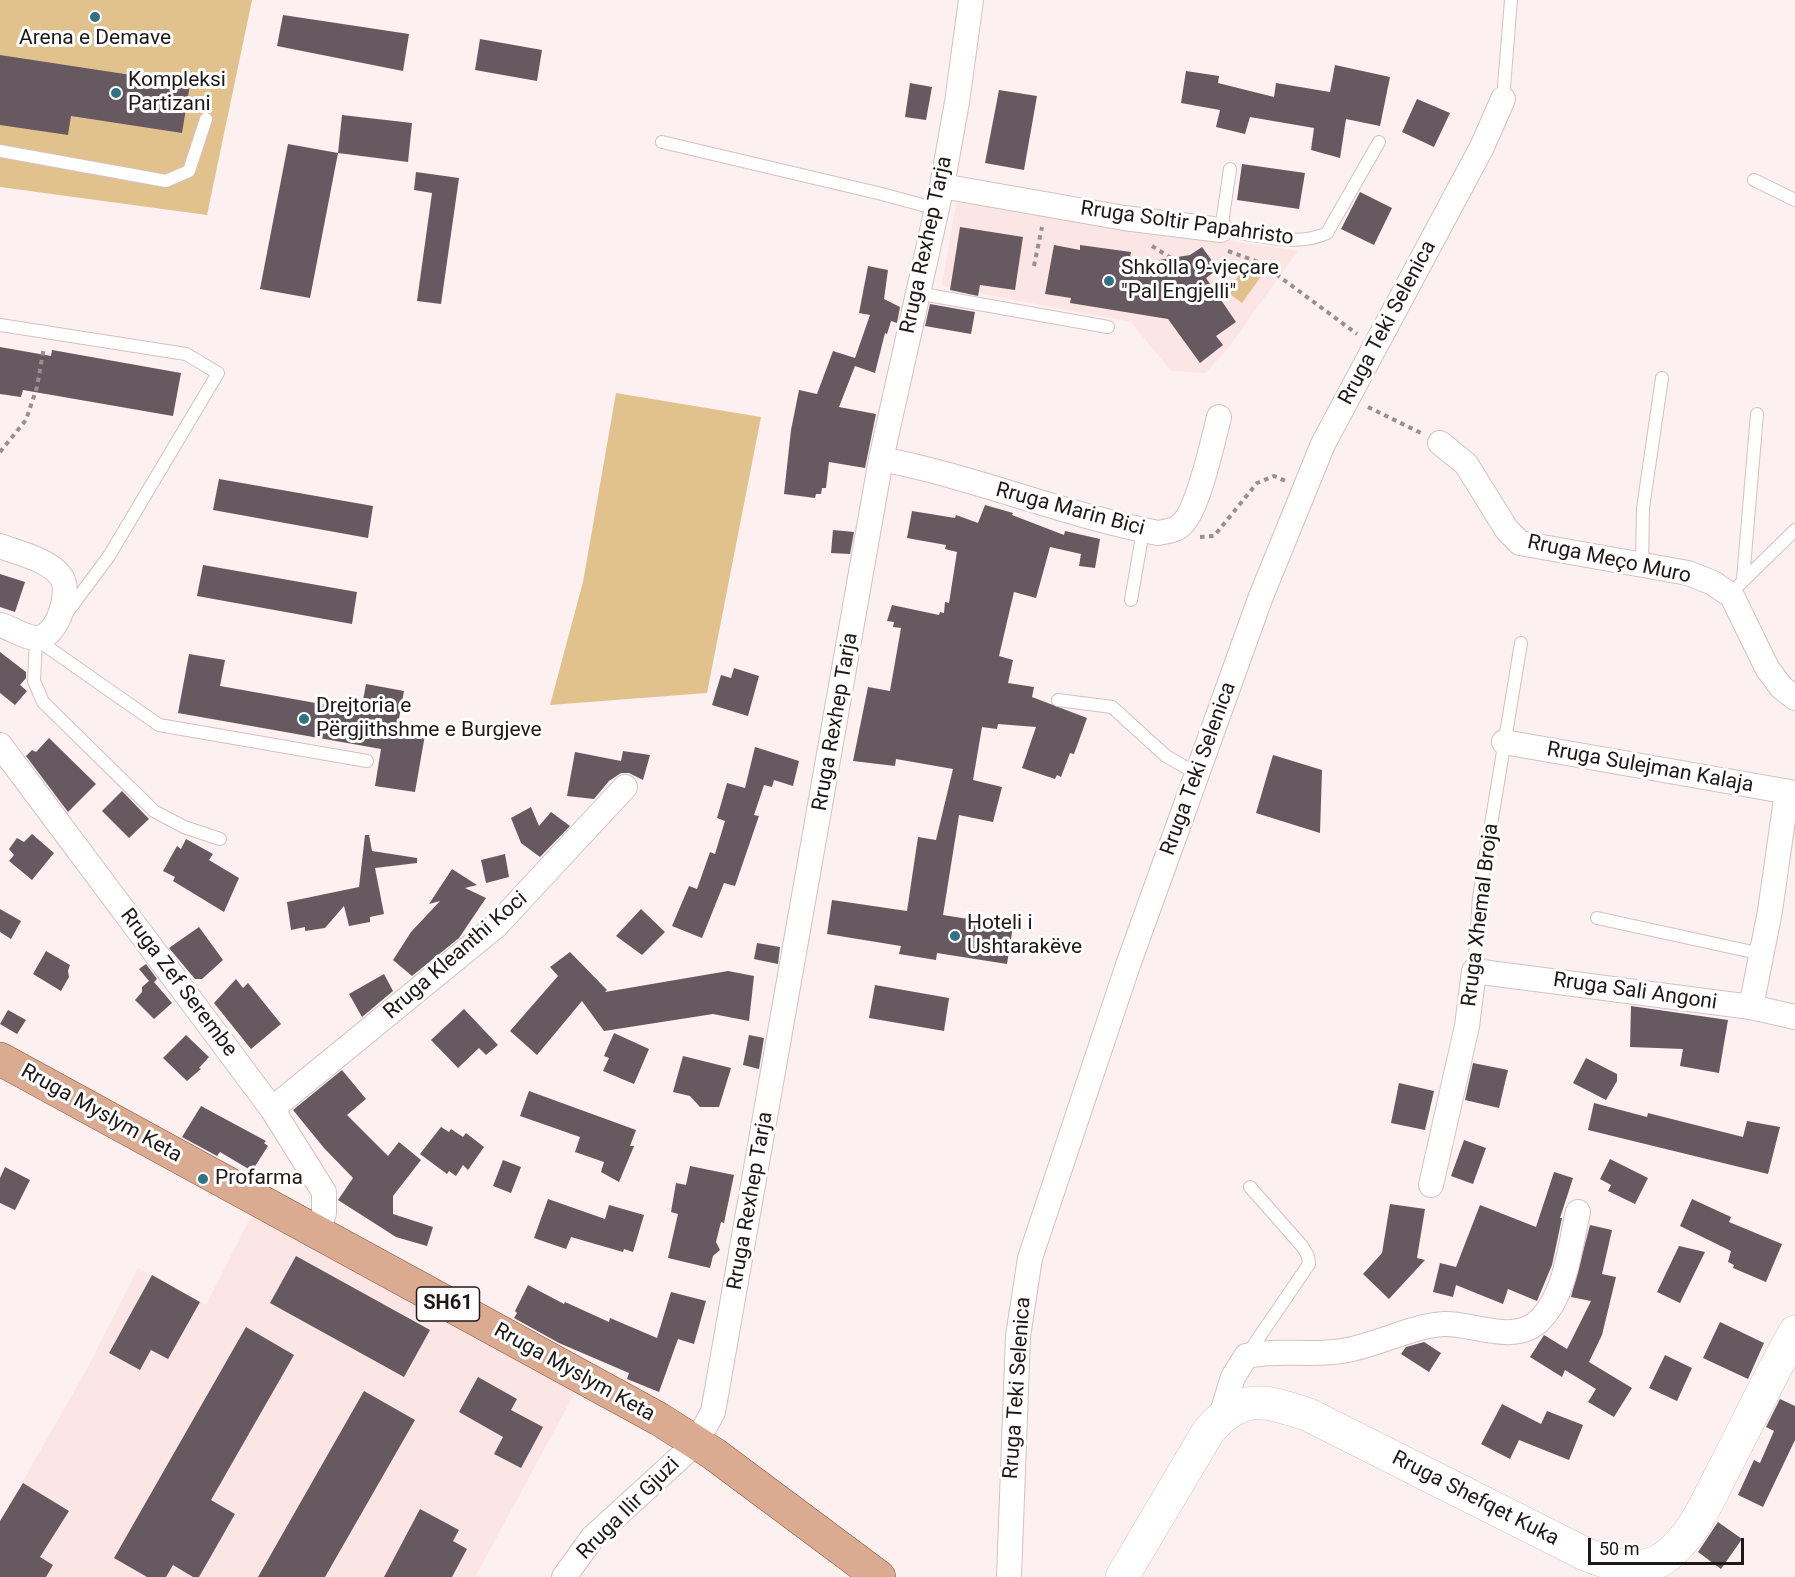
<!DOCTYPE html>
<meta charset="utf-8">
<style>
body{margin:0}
#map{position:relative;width:1795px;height:1577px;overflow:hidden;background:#fcf0f1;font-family:Roboto,sans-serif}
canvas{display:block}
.scale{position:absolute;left:1588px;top:1538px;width:156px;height:27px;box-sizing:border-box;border:3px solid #1f1818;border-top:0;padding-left:8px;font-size:18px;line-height:21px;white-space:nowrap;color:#1f1818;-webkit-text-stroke:4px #fff;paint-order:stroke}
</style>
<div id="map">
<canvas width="1795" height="1577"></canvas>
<div class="scale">50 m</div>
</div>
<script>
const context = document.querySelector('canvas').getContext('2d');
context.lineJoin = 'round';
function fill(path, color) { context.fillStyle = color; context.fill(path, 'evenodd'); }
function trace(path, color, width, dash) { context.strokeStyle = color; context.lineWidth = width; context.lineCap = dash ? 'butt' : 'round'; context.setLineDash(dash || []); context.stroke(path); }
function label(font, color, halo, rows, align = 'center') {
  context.font = font + ' Roboto,sans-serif'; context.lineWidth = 6; context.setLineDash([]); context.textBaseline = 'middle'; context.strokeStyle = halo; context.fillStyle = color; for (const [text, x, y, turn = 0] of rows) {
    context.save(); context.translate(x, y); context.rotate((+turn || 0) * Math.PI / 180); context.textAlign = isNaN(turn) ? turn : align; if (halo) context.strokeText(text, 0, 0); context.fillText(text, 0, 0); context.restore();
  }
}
fill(new Path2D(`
 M957,198L1104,223L1298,251L1228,348L1206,373L1171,371L1131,322L942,286Z
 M253,1212L578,1387L475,1577H0V1521L87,1369L138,1268L206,1305Z`), '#fce5e5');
fill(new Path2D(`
 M0,0H252L207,215L0,187Z
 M1250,260L1265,271L1242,303L1227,292Z
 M616,393L761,417L707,693L550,705L583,582Z`), '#e2c28c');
fill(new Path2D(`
 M283,15L409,34L403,71L277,46Z
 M480,39L542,50L537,81L475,70Z
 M0,55L190,84L182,133L71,116L68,135L0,125Z
 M1335,65L1390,77L1380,126L1346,119L1340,158L1311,150L1314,128L1250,117L1245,134L1216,127L1220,110L1181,103L1186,71L1219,76L1218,83L1274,97L1276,83L1330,92Z
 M910,83L932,87L926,120L905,117Z
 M999,90L1037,96L1024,170L985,163Z
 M1417,99L1450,113L1434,147L1402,132Z
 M342,115L412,123L408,162L338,153Z
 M288,144L338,153L310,298L260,289Z
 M1242,164L1305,173L1299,209L1237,200Z
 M416,172L459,178L441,304L417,301L432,193L414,190Z
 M1360,192L1392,208L1374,245L1341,229Z
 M960,227L1023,237L1015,290L980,285L978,296L950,290Z
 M1054,245L1080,250V245L1131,252L1130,258L1157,263L1159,260L1190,255L1202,247L1218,269L1206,278L1236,322L1216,336L1223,345L1200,363L1168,319L1070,303L1071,298L1045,294Z
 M868,266L888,270L884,299L900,307L897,323L891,321L887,334L885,333L875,373L855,366L839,407L876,414L865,468L829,462L826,488H822L821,494H816L815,498L784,494L791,430L799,390L817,394L833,351L855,358L870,315L859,313Z
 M930,304L975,312L971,334L925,326Z
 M0,347L51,356L52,350L181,373L173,416L23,390L21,397L0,394Z
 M219,479L373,506L368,538L213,510Z
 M985,505L1013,513L1012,515L1064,535L1065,531L1100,539L1095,568L1079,566L1081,554L1050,547L1036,598L1014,592L999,656L1013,660L1008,683L1034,687L1032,697L1087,718L1074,754L1070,753L1061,777L1057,775L1055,779L1022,768L1036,727L998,724L997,729L982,727L973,780L1002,787L993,822L959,815L943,915L1013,926L1007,964L937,953L936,960L899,954L901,946L827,934L832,900L907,911L918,837L936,840L953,769L896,759L895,766L853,761L868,687L890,691L901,628L893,627L894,622L887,621L892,605L939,615L940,612L944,613L945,602L949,603L957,552L945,549L946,545L907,538L912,511L955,518L956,515L978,523Z
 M833,530L854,532L850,554L831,553Z
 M203,565L357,592L352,624L197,596Z
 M0,574L25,582L15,612L0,607Z
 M0,652L26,672V678L20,685L27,691L15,705L0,693Z
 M189,654L225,660L220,686L361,711L366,684L404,691L398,724L426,729L415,792L375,786L381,749L178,713Z
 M734,668L759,676L748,716L712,705L721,675L731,678Z
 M49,738L96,784L68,812L26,756L32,750L36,752Z
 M755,747L799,761L793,786L774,780L772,787L764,785L754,815L759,816L735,886L724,883L702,938L672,926L689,886L697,889L710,852L715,854L725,821L717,818L727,783L745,788Z
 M623,751L650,755L643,780L629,773H621L609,781L594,799L567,796L575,752L621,761Z
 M1273,755L1322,770L1320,833L1256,813Z
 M122,791L149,819L129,838L102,811Z
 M531,807L539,826L551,812L570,826L540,857L521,843L511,818Z
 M32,834L54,853L32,880L9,861L14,855L9,849L17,838L24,842Z
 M365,835H369L372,851L417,858V863L375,868L384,914L370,917V922L349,926L344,906L325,928L305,931V927L291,930L287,902L359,887Z
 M186,839L213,854L209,860L239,878L224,912L173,881L175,877L163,871L177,846L181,849Z
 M505,854L509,877L486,883L481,860Z
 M452,869L477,885L465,888L486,898L459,938L412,976L393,960L411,932L440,901L429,904Z
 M0,909L21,921L11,939L0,932Z
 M641,909L665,932L642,955L616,936Z
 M199,927L223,960L202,979H195L169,948Z
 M757,943L780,947L778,964L754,959Z
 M46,951L70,965L68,971L69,977L61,991L33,974Z
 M570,952L607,990L605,992L728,971L754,976L749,1021L713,1014L604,1031L582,1001L537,1055L510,1031L558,976L550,967Z
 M146,964L157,979L154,982L172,1003L154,1019L135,1000L142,992V987L149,981L139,969Z
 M384,974L393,991L362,1017L349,994Z
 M236,979L243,988L248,983L281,1024L251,1049L214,1003Z
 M875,985L949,998L944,1031L869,1018Z
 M1631,1006L1728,1020L1719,1073L1680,1066L1683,1049L1630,1047Z
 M464,1009L498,1045L486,1055L479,1048L458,1068L431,1040Z
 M8,1010L26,1020L17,1034L0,1024Z
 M614,1033L649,1049L634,1084L603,1071L609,1058L604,1056Z
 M186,1035L209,1057L199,1068L201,1069L187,1081L163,1058Z
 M749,1035L764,1038L759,1069L743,1065Z
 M683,1056L731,1068L719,1107H700L690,1096L673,1092Z
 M1586,1058L1617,1074V1081L1606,1100L1573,1083Z
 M1473,1063L1508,1070L1499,1108L1465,1100Z
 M342,1070L366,1099L347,1115L388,1156L399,1142L421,1160L393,1196V1214L433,1227L427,1246L396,1237L338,1200L353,1178L324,1148L293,1110Z
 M1399,1083L1434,1091L1425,1130L1391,1123Z
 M529,1091L636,1130L630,1146H634L619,1182L601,1172L604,1162L575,1152L580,1137L520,1116Z
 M1594,1103L1647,1117L1648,1113L1743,1137L1747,1121L1780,1127L1768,1174L1588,1130Z
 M201,1106L266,1141L264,1143L268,1146L252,1171L220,1152L217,1156L182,1137Z
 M441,1127L449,1132L451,1129L463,1137L466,1133L484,1147L468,1170L463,1165L456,1176L449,1171L447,1174L420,1154Z
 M1464,1140L1486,1148L1473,1184L1451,1176Z
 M1610,1159L1648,1178L1635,1204L1608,1191L1611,1185L1600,1179Z
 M503,1160L521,1167L511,1193L493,1186Z
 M690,1166L734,1175L724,1223L721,1222L716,1242L720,1250L713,1256L710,1268L668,1258L678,1214L671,1212L676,1183L686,1185Z
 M5,1167L30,1180L15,1210L0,1203V1178Z
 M1554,1172L1573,1178L1560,1218H1562L1552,1265L1537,1301L1508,1289L1503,1304L1456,1285L1453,1297L1433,1292L1440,1263L1456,1267L1480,1205L1536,1227Z
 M548,1199L605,1219L609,1205L644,1215L633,1252L624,1249L623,1252L571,1237L566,1249L534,1238Z
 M1692,1199L1731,1217L1729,1222L1782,1244L1766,1282L1733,1268L1734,1265L1728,1262L1731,1251L1680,1226Z
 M1390,1204L1425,1209L1417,1258L1425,1260L1389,1299L1363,1274L1382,1253Z
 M1590,1225L1612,1230L1602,1274L1616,1277L1602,1335L1589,1362L1632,1388L1614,1417L1588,1402L1596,1389L1565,1370L1562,1377L1530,1357L1544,1335L1567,1349L1591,1301L1571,1297Z
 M1679,1246L1705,1252L1680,1303L1657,1292Z
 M296,1256L430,1330L404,1377L270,1303Z
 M152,1275L200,1302L168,1359L151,1350L140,1370L109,1353Z
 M528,1285L564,1304L565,1302L609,1322L610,1318L657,1338L671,1292L706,1301L694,1344L678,1339L659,1392L627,1379L629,1373L559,1343L514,1318L517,1313L515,1311Z
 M1720,1322L1764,1343L1748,1379L1703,1358Z
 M246,1327L294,1355L211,1500L235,1514L199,1577H193L173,1565L166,1577H147L114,1558Z
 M1424,1342L1441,1353L1429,1372L1401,1354L1406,1347Z
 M1665,1355L1692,1368L1677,1401L1649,1388Z
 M478,1377L517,1399L511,1410L543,1427L521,1468L494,1454L503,1437L459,1412Z
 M364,1391L415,1420L325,1577H258Z
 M1780,1399L1795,1406V1440L1763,1507L1738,1495L1754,1460L1760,1463L1774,1431L1766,1427Z
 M1502,1404L1541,1424L1547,1411L1583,1425L1569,1460L1519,1440L1510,1459L1481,1444Z
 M23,1483L69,1511L40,1557L53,1565L46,1577H0V1521Z
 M420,1509L459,1530L453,1541L467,1549L452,1577H384Z
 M1718,1522L1742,1539L1721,1569L1698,1552Z`), '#675960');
const lane = new Path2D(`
 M1503,99L1511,0
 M662,142L882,194L937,209
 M0,151L166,181L189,171L206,119
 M1230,169L1221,230C1254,234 1297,248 1327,233L1379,142
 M1754,180L1795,200
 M917,293L1108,327
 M0,325L186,354L218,373L109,556L66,614
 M1642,564L1643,508L1662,378
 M1743,579L1757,414
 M1740,584L1795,530
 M1131,600L1143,531
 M36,639L159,725L367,761
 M36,639L34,681L43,702L154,811L184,827L220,839
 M1058,700L1112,707L1166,756L1197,774
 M1597,918L1762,954
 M1474,971L1479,897L1521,643
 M1247,1355L1309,1264L1308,1256L1302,1246L1250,1187`);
const street = new Path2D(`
 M942,186L1124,218L1221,230
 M1440,443L1466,464L1507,530L1520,543L1688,573L1713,583L1732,596L1767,668L1781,687L1795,698
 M881,459C975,477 1064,515 1158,533C1167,531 1177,531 1183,523C1199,507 1213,440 1219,417
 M0,546C18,553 51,560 62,578C71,593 57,640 35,638C23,637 12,628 0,625
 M1504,742L1795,793
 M0,745L272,1109L324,1192V1213L318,1233
 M1751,1007L1770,911L1787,792
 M272,1109L496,926L625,787
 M1431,1185L1467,1026L1474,971L1751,1007L1795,1017
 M1221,1416L1233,1377L1246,1356C1278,1349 1310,1356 1342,1351C1376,1346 1410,1326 1444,1324C1475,1323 1515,1346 1541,1319C1566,1293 1570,1246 1578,1212
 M564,1577L593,1537L696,1443L713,1412L881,459L942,186L957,102L971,0
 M1009,1577L1018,1336L1030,1258L1128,965L1197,774L1260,599L1323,444L1482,147L1503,99`);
const secondary = new Path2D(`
 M1122,1577L1208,1432C1242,1392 1264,1400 1309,1415L1585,1554C1610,1564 1639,1575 1664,1558C1693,1538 1709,1497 1725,1467C1748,1422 1770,1376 1795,1332`);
const primary = new Path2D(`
 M0,1059L659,1419L714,1454L879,1577`);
trace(lane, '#d4c1c1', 14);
trace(street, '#d4c1c1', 26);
trace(secondary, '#d4c1c1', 34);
trace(primary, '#895337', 34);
trace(new Path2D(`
 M1152,246L1171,258
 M1228,251L1261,263L1357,334
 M1034,266L1042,227
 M1368,407L1423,434
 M0,452L26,420L37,387L44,347
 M1200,537L1214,536L1257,483L1274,476L1286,481`), '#988f8f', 4, [4.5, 4.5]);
trace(lane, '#fff', 12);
trace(street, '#fff', 24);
trace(secondary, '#fff', 33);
trace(primary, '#daab91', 33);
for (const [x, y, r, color] of [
 [95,17,6,"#2f7283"],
 [116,93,6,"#2f7283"],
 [1109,281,6,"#2f7283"],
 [304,719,6,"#2f7283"],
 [955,936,6,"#2f7283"],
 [203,1179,6,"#2f7283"]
]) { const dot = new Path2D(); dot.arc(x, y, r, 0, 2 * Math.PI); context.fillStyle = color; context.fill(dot); trace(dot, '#fff', 2); }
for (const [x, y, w] of [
 [448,1304,63]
]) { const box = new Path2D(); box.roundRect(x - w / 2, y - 17, w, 34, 4.5); context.fillStyle = '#fff'; context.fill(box); trace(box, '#1f1818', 1.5); }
label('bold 20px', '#1f1818', null, [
 ["SH61",448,1304]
]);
label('21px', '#1f1818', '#fff', [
 ["Arena e Demave",95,39,"center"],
 ["Kompleksi",128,81],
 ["Partizani",128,105],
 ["Shkolla 9-vjeçare",1121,269],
 ["\"Pal Engjelli\"",1121,293],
 ["Drejtoria e",316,707],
 ["Përgjithshme e Burgjeve",316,731],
 ["Hoteli i",967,924],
 ["Ushtarakëve",967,948],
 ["Profarma",215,1179]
], 'left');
label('21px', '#1f1818', '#fff', [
 ["Rruga Soltir Papahristo",1187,224,8],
 ["Rruga Rexhep Tarja",927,245,-78],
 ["Rruga Teki Selenica",1388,323,-62],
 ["Rruga Marin Bici",1070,510,15],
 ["Rruga Meço Muro",1609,560,12],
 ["Rruga Rexhep Tarja",836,722,-80],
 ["Rruga Sulejman Kalaja",1650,768,10],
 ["Rruga Teki Selenica",1199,769,-70],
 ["Rruga Xhemal Broja",1481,915,-83],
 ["Rruga Kleanthi Koci",456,956,-41],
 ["Rruga Zef Serembe",178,983,53],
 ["Rruga Sali Angoni",1635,992,8],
 ["Rruga Myslym Keta",101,1114,29],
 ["Rruga Rexhep Tarja",751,1201,-80],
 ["Rruga Myslym Keta",574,1373,29],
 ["Rruga Teki Selenica",1018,1388,-86],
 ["Rruga Shefqet Kuka",1475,1499,27],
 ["Rruga Ilir Gjuzi",629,1509,-45]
]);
</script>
